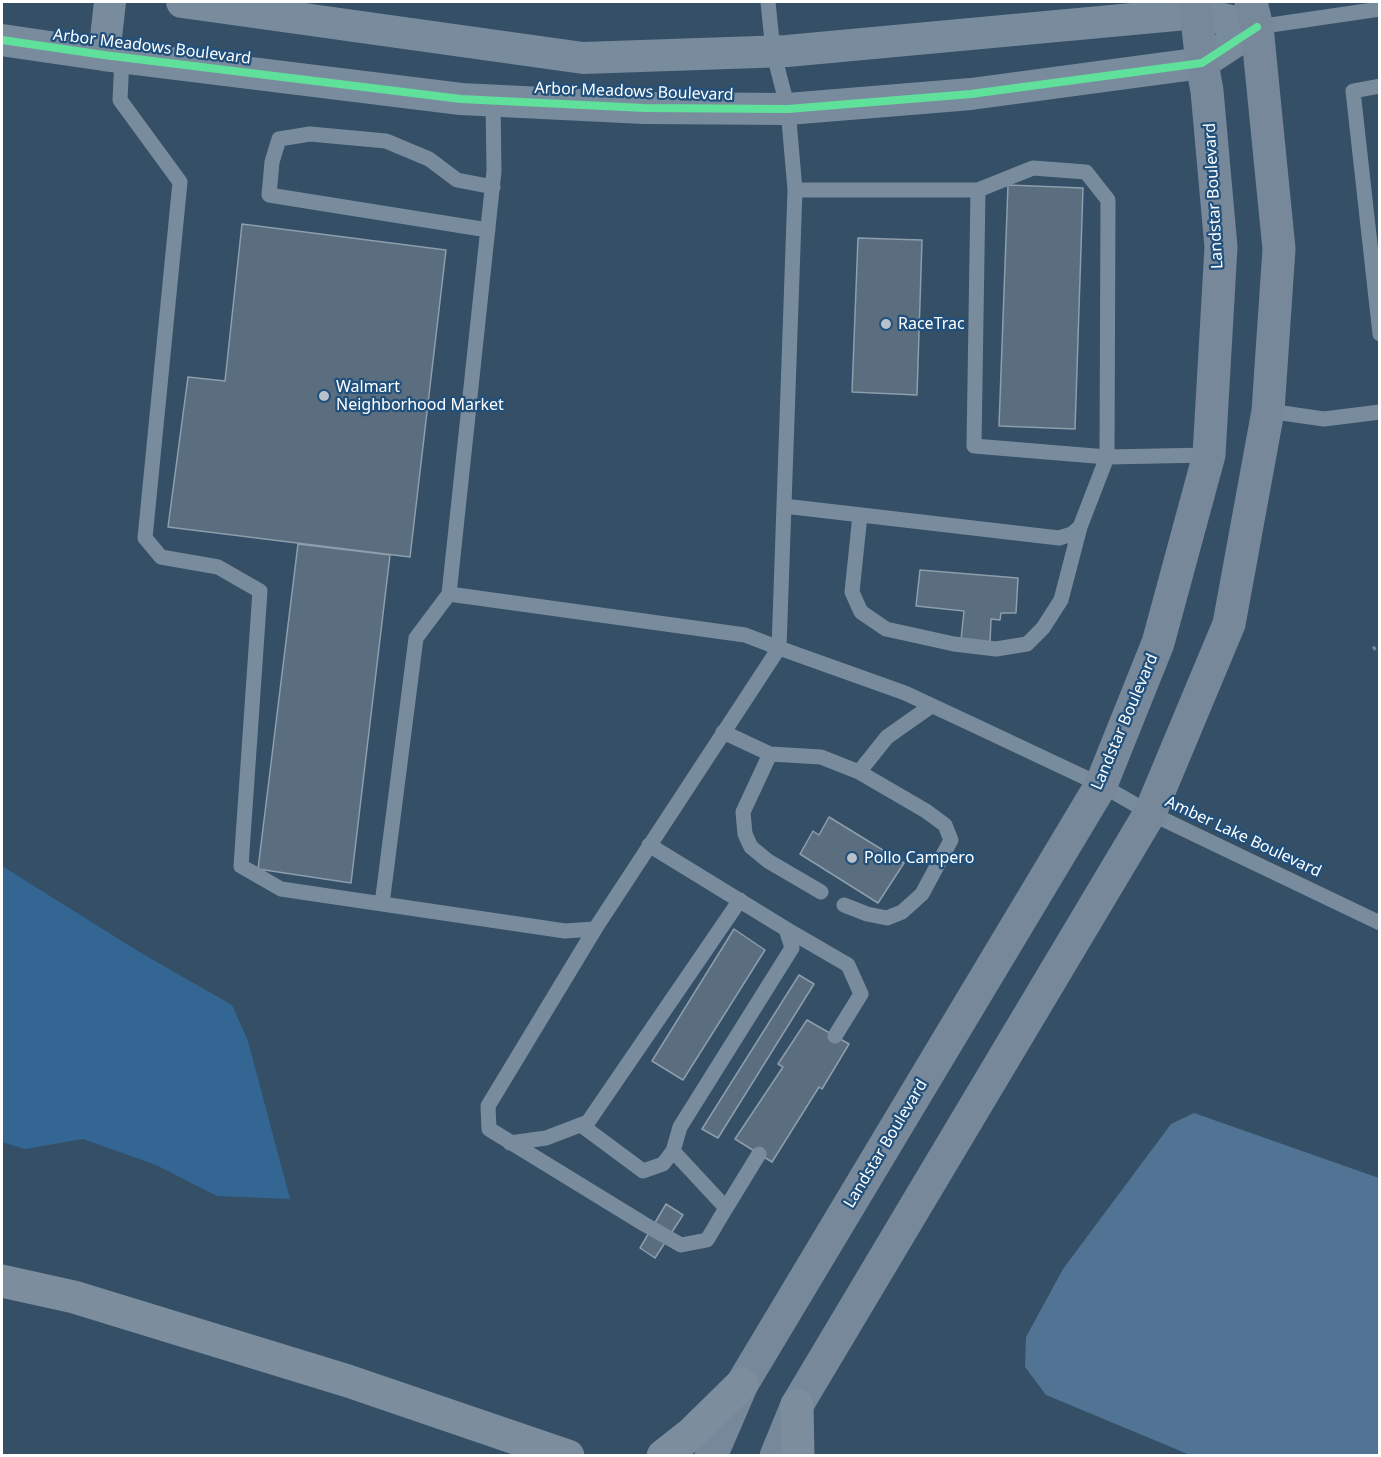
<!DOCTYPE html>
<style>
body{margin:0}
#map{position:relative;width:1381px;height:1457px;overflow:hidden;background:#354f66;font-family:"Noto Sans",sans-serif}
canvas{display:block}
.frame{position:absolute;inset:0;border:3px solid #fff;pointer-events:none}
</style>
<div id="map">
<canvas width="1381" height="1457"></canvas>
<div class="frame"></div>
</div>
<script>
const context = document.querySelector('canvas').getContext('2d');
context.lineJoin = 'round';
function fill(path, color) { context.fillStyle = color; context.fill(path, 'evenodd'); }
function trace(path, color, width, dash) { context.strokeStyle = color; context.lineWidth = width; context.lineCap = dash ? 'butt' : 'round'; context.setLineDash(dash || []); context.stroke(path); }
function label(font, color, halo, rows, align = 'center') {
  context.font = font + ' "Noto Sans",sans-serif'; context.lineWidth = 4.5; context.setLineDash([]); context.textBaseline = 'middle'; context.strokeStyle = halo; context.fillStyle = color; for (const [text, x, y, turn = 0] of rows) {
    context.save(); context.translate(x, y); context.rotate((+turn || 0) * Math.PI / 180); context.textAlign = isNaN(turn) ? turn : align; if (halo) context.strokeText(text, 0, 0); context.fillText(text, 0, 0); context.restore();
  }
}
fill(new Path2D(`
 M2,866L141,953L232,1005L248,1041L290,1199L217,1196L156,1165L83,1139L25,1149L2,1142Z`), '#336693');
fill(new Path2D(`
 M1194,1113L1379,1178V1455H1190L1046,1395L1025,1367L1026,1337L1063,1269L1171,1124Z`), '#517394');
const building = new Path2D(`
 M1008,185L1083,188L1075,429L999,426Z
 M242,224L446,250L410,557L168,527L188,377L225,381Z
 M858,238L922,240L917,395L852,392Z
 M298,544L390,555L351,883L258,869Z
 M920,570L1018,578L1016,613H1001L1000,620L991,619L990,643L961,640L964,611L916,606Z
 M829,817L904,863L878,903L800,854L813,831L819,835Z
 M734,929L765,950L683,1080L652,1061Z
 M799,975L814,984L718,1138L702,1129Z
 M807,1020L849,1044L822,1089L819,1087L772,1162L735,1139L783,1067L778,1064Z
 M666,1204L683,1215L655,1258L640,1248Z`);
fill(building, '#5a6e7f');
trace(building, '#8d9eac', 1.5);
trace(new Path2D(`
 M1373,649L1380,645`), '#798c9d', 4, [3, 4.5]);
trace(new Path2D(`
 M768,2L773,51L788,109L795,190H978L974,446L1107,457L1209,455
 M1257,27L1380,9
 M122,57L120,100L180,182L145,538L161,557L218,567L260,591L241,866L281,889L565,931L595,929L779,648L905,693L980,728L1101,785L1150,813L1380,923
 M1380,86L1353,91L1380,334
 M488,230L269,195L272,162L279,139L310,134L386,141L429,159L457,180L493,187
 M1268,411L1324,419L1380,412
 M784,506L1059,538L1072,534L1080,527L1107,457L1108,200L1086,172L1033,168L978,190
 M860,515L852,592L861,612L886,629L954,644L996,649L1027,644L1043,628L1061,600L1080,527
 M449,594L745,635L779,648L795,190
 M723,732L770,754L821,757L859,772L926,811L945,825L951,840L922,894L902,912L887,918L867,914L844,905
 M770,754L743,812L745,834L751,847L768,861L821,892
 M859,772L887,737L931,706
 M382,904L416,638L449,594L494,171L493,100
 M595,929L488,1106L489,1129L644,1224L681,1245L707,1240L726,1208L673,1151L680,1127L792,948L786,929L649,845
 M786,929L848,965L861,994L835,1036
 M581,1125L643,1171L663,1164L673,1151
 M510,1143L546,1138L588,1122L740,900
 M726,1208L759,1154`), '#798c9d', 15);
trace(new Path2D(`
 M182,2L583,58L787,51L1197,13L1257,27
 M2,40L104,55L461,99L644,108L788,109L971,94L1202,63L1257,27
 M104,55L110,2`), '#798c9d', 32);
trace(new Path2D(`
 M711,1456L742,1384L1101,785L1158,643L1209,455L1221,247L1207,91L1202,63L1195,2
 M776,1456L797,1405L1150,813L1229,624L1268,411L1279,249L1257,27L1251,2`), '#768899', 33);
trace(new Path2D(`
 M2,1281L74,1297L348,1381L568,1456
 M797,1405L798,1456
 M663,1456L691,1434L742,1384`), '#7c8e9d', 33);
trace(new Path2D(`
 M2,40L104,55L461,99L644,108L788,109L971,94L1202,63L1257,27`), '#60e19b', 8);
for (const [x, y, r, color] of [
 [886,324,6,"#b8c1c9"],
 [324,396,6,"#b8c1c9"],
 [852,858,6,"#b8c1c9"]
]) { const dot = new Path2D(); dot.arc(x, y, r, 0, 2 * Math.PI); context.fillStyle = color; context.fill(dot); trace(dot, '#20507b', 2); }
label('16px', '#fff', '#20507b', [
 ["Arbor Meadows Boulevard",152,47,7],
 ["Arbor Meadows Boulevard",634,92,2],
 ["Landstar Boulevard",1214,196,-93],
 ["Landstar Boulevard",1125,722,-67],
 ["Amber Lake Boulevard",1243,837,25],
 ["Landstar Boulevard",886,1144,-59]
]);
label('16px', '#fff', '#20507b', [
 ["RaceTrac",898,324],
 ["Walmart",336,387],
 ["Neighborhood Market",336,405],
 ["Pollo Campero",864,858]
], 'left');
</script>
